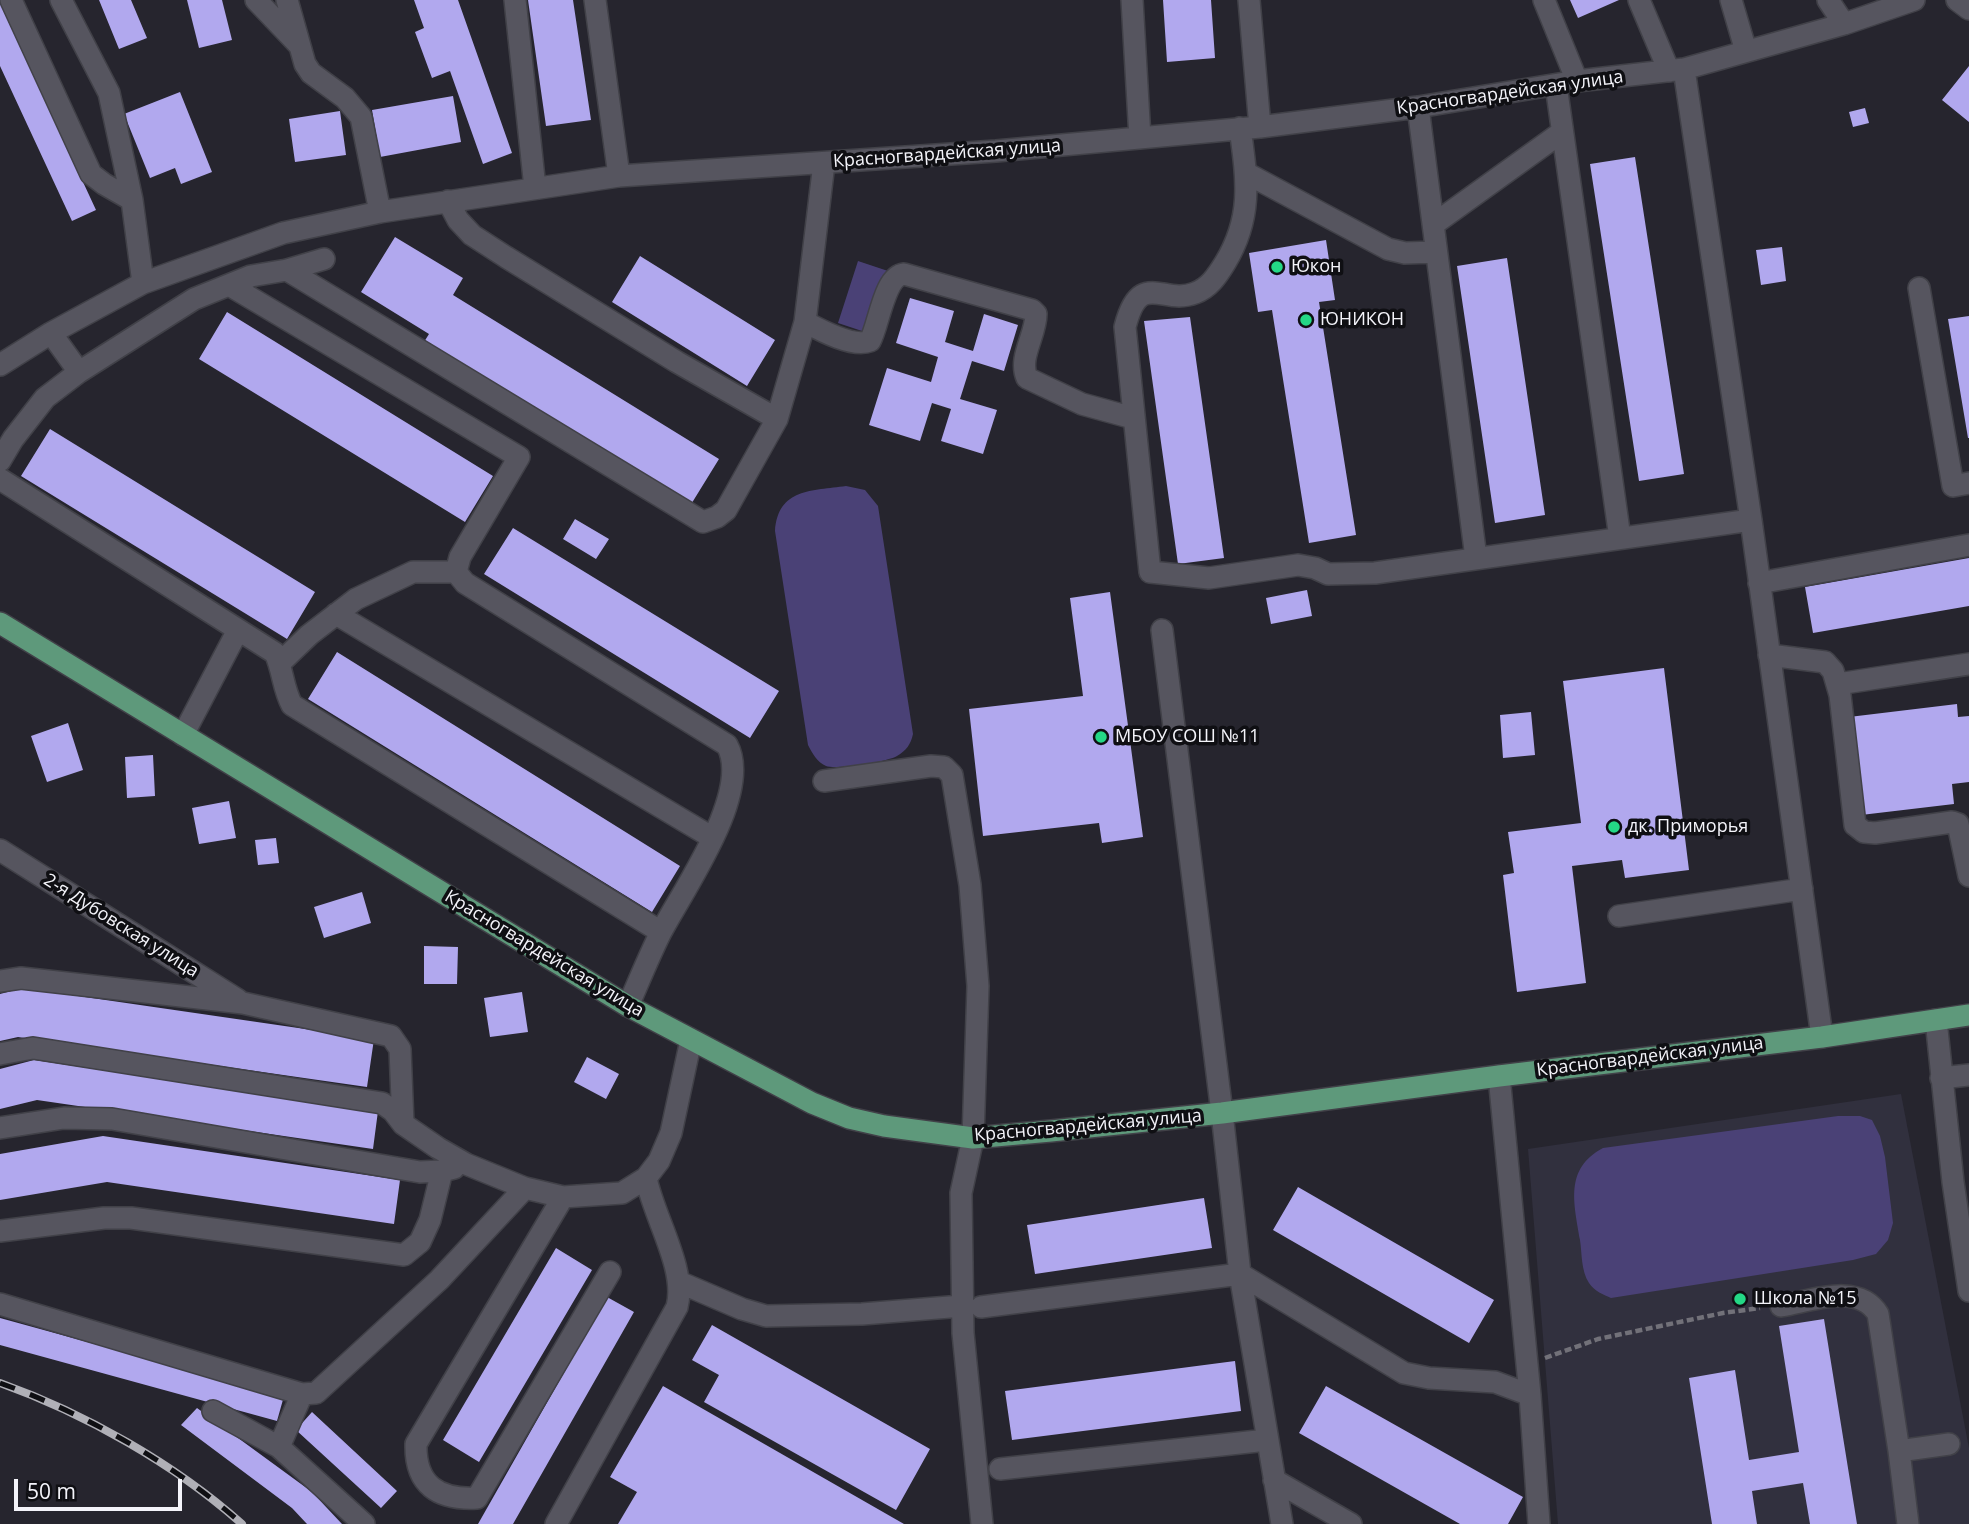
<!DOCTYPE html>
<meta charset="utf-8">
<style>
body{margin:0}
#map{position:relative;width:1969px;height:1524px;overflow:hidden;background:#26252e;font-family:"Open Sans",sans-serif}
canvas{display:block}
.scale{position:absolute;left:14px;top:1479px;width:168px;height:32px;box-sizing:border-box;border:4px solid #f4f4fa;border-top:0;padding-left:9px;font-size:21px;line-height:24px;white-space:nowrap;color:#f4f4fa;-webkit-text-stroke:5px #0f0f13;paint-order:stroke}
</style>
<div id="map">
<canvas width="1969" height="1524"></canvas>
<div class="scale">50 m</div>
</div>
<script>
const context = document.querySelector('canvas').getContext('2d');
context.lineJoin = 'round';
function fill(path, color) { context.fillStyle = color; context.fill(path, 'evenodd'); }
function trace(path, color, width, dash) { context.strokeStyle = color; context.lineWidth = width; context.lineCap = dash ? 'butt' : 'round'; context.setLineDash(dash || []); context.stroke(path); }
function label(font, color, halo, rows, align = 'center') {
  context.font = font + ' "Open Sans",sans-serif'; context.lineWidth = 7; context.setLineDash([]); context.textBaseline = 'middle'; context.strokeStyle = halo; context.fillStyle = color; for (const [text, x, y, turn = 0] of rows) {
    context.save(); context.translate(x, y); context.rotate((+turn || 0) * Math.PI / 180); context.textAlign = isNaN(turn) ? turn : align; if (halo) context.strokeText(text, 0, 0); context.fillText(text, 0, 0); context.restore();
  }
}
fill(new Path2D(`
 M1901,1094L1969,1448V1524H1558L1528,1149Z`), '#31303e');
fill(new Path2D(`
 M858,261L888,271L868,333L838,323Z
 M846,486L865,490L878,506L913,734C911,744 906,751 897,756C887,762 836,770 826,766C817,762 812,753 808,745L775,531C778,488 812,491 846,486Z
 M1838,1116H1860L1872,1120L1880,1136L1885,1157L1893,1223L1888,1240L1876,1254L1853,1260L1611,1298C1604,1295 1594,1291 1589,1283C1581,1271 1582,1253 1580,1240C1574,1203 1564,1169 1603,1148Z`), '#4a4176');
fill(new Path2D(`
 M99,0H131L147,38L119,49Z
 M187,0H222L232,40L199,48Z
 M414,0H458L512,153L483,164L450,71L432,78L415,32L424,28Z
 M528,0H573L591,120L546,126Z
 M1163,0H1211L1215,58L1167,62Z
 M1570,0H1619L1578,18Z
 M0,3L96,210L72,221L0,66Z
 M1969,66V122L1942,100Z
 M180,92L212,172L181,184L175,168L150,178L124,114Z
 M453,96L461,142L380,157L372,110Z
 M1865,108L1869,123L1853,127L1849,112Z
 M340,111L346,155L295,162L289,119Z
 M1635,157L1684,474L1639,481L1590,164Z
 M395,237L463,278L453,295L719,459L690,506L424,342L429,334L361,292Z
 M1326,240L1335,300L1319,302L1356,535L1309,543L1272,310L1258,312L1249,253Z
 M1782,247L1786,281L1761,285L1756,250Z
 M640,256L775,340L747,386L612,302Z
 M1507,258L1545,515L1495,523L1457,266Z
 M910,298L954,311L945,342L973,351L984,314L1018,325L1004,371L972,361L960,399L997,410L983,454L941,441L951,409L932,403L920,441L869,425L887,368L931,382L938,357L896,343Z
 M227,312L493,476L465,522L199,359Z
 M1969,316V438H1968L1948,319Z
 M1190,317L1224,558L1178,564L1144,321Z
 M50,429L315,592L287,639L21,476Z
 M575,519L609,539L596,559L563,539Z
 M513,528L779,691L750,738L484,574Z
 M1969,558V606L1813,633L1805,587Z
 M1307,590L1312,616L1271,624L1266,598Z
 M1110,592L1143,837L1102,843L1099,823L983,836L969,709L1083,696L1070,598Z
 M337,652L680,866L652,912L308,699Z
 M1664,668L1689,870L1625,878L1622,860L1572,866L1586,983L1517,992L1503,875L1514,873L1508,832L1581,823L1563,681Z
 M1957,704L1958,717L1969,716V782L1952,784L1954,804L1861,815L1849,717Z
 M1531,712L1535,755L1503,758L1500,715Z
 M68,723L83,770L47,782L31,736Z
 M153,755L155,796L127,798L125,757Z
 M229,801L236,838L199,844L192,808Z
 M276,838L279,863L258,865L255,840Z
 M362,892L371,923L324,938L314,907Z
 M424,946L458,947L457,984H424Z
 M23,988L374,1039L367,1087L18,1037L0,1041V994Z
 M522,992L528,1032L490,1037L484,998Z
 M587,1057L619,1074L606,1099L574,1082Z
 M34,1060L378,1111L373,1149L37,1100L0,1109V1069Z
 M103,1136L400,1180L394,1224L107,1182L0,1200V1154Z
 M1298,1187L1494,1300L1469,1343L1273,1230Z
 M1204,1198L1212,1248L1035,1274L1027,1225Z
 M556,1248L592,1270L479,1462L443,1440Z
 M607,1297L634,1312L513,1524H478Z
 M0,1318L284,1396L277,1421L0,1345Z
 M1824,1319L1857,1524H1810L1803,1483L1752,1491L1757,1524H1712L1689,1378L1735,1370L1749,1460L1799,1452L1779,1326Z
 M712,1325L930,1449L896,1510L704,1402L719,1375L692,1360Z
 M1235,1361L1241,1411L1012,1440L1005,1391Z
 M663,1386L904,1524H618L637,1492L610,1477Z
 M1326,1386L1523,1497L1508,1524H1460L1299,1433Z
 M197,1408L312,1492L342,1524H307L292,1508L181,1425Z
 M312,1412L397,1491L381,1508L296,1430Z`), '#b1a8ee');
const minor = new Path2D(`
 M11,0L91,174L104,184L132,200
 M61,0L109,93L132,200L143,283
 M256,0L299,45
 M287,0L305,64L311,73L345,98L361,117L380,212
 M515,0L535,188
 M595,0L619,176
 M1132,0L1140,138
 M1249,0L1260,127
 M1544,0L1577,81
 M1639,0L1669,71
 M1731,0L1746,51
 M1828,0L1844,24
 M1957,0L1969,9
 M1684,69L1751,520L1822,1037
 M1556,85L1620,538
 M1418,107L1476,558
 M1240,128C1247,179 1253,217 1225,263C1217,276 1209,288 1195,293C1163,306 1140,268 1125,327L1150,572L1209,578L1298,565L1315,568L1328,574L1375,573L1751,520
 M1246,173L1388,249L1405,253L1436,252
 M448,201L458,220L472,235L506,257L677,362L777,419
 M1434,224L1562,132
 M287,270L703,522L717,517L726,510L777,419L805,322L824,163
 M229,285L519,457L460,557L456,572L465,583L727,745C753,792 683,890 661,932C649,956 639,981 628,1006
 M1919,288L1953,486L1969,483
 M805,322C820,330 853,348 870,341C879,325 884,276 904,274L1032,310L1036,314C1036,335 1018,358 1027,378L1082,404L1133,418
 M51,333L79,372
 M0,365L51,333L143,283L283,233L380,212L619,176L996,151L1260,127L1418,107L1577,81L1684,69L1844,24L1914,0
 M0,461L13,439L45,398L79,372L194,299L251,276L287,270L324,259
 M0,479L275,653C283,670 283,689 292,705L661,932
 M1759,583L1969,545
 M336,614L713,838
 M1162,630L1222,1113L1240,1274L1282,1524
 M1769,655L1825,662L1833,671L1840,695L1855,825L1864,832L1875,833L1952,822L1958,824L1969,876
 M280,663L309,635L356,599L413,572H456
 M1838,684L1969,664
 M183,735L238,630
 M824,781L931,766L944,767L952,775L970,885L978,986L973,1138L961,1193L963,1333L982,1524
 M0,850L238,1000
 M1619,916L1802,889
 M0,981L21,978L243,1003L391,1036L400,1049L403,1124
 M1936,1020L1953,1182L1969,1291
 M0,1054L33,1048L382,1103L393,1111L403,1124L438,1148L466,1164L525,1188L563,1197L622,1193L646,1178L659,1161L671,1133L691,1040
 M1499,1076L1530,1395L1539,1524
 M1941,1078L1969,1075
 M0,1128L64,1118L112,1119L420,1172L442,1171L454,1168
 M563,1197L416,1444C415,1485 438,1500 477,1498L610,1272
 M0,1231L104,1218H131L404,1255L420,1242L430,1220L442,1171
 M679,1282L742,1309L766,1316L862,1314L962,1306
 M0,1304L302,1394L316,1393L439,1280L525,1188
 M1781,1306C1811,1301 1859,1282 1878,1314L1899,1451
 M981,1307L1240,1274L1404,1373L1429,1378L1495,1382L1530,1395
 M213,1411L279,1447L364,1524
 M279,1447L302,1394
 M1000,1469L1267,1440
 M1274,1480L1351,1524
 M556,1524L677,1307C687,1269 654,1218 646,1178
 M1908,1524L1899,1451L1949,1444`);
const major = new Path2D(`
 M0,623L628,1006L812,1103L849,1118L884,1126L973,1138L1051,1131L1222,1113L1499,1076L1822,1037L1969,1015`);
trace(minor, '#414148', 24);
trace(major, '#414148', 24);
trace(new Path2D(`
 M1545,1358L1598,1339L1723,1313L1760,1308`), '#727179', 4.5, [7, 3.5]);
trace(minor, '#56555f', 21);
trace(major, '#5e997b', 21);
const rail = new Path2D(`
 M0,1383C84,1413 175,1464 242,1524`);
trace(rail, '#b0b0b7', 8);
trace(rail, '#0f0f13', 5, [16]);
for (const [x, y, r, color] of [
 [1277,267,7,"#24d886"],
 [1306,320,7,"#24d886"],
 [1101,737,7,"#24d886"],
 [1614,827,7,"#24d886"],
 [1740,1299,7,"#24d886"]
]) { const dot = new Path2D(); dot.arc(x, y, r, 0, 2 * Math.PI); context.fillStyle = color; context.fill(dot); trace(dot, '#0f0f13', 2.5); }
label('18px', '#f4f4fa', '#0f0f13', [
 ["Красногвардейская улица",1510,93,-8],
 ["Красногвардейская улица",947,154,-4],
 ["2-я Дубовская улица",121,926,32],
 ["Красногвардейская улица",544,954,31],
 ["Красногвардейская улица",1650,1057,-7],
 ["Красногвардейская улица",1088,1126,-5]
]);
label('18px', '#f4f4fa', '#0f0f13', [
 ["Юкон",1291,267],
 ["ЮНИКОН",1320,320],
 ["МБОУ СОШ №11",1115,737],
 ["дк. Приморья",1628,827],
 ["Школа №15",1754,1299]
], 'left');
</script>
